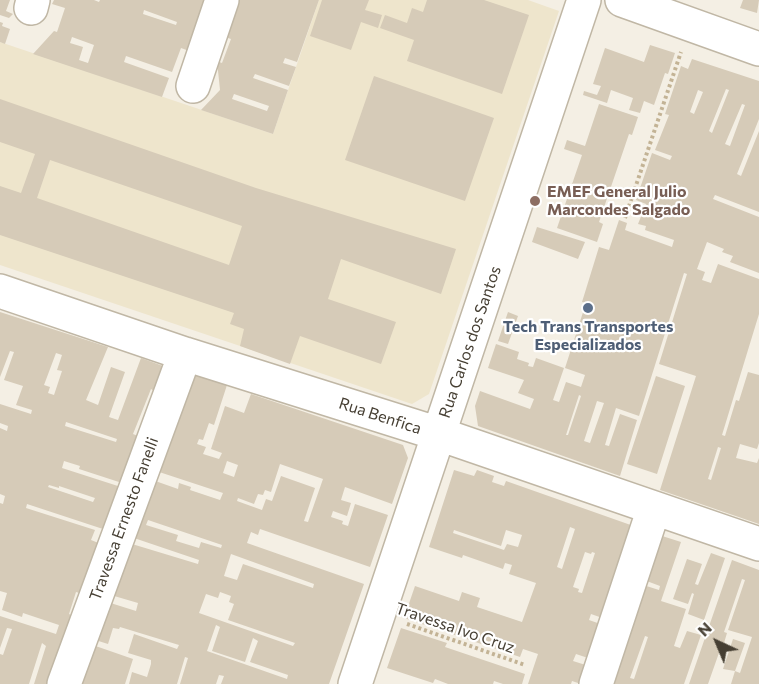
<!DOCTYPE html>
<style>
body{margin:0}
#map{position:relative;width:759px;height:684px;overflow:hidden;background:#f4efe4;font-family:Commissioner,sans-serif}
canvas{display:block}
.north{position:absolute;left:687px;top:612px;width:60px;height:60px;-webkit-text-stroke:4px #fff;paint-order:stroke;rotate:316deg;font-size:16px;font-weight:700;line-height:24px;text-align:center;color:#463f33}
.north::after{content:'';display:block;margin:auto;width:21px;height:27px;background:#463f33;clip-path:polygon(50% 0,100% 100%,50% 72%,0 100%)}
</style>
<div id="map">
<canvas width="759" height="684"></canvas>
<div class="north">N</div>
</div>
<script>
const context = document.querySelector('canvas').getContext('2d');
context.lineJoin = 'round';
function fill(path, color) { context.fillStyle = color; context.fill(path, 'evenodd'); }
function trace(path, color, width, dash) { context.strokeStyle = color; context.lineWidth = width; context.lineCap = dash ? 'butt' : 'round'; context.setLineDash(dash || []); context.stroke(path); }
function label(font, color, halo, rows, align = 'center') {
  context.font = font + ' Commissioner,sans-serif'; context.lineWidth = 4.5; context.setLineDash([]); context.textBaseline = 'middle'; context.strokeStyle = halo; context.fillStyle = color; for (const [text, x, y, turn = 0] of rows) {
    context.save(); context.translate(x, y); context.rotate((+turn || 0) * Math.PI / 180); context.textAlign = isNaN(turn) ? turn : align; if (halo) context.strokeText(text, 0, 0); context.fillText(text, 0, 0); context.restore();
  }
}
fill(new Path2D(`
 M319,0H528L559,11L429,394L412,404L0,265V42L273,134Z`), '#eee5cc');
fill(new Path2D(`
 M0,0H10L6,11L13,14L9,18L0,15Z
 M54,0H94L99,2L100,0H210L192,52L181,48L172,72L126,56L124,62L169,78L162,97L33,54L54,31L57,32L65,8L52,4ZM144,10L177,22L176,25L143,14ZM72,37L94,45L88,63L79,60L83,47L70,43Z
 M238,0H319L297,62L285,58L283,63L296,67L289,86L255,74L253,78L288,90L273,134L201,110L220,90L217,61L222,63L231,39L225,37ZM234,94L269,106L267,111L232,99Z
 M322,0H369L365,10L382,15L378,28L361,22L351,50L310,36Z
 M427,0H484L529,15L502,94L407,61L414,40L380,28L385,15L407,23L412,8L423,12Z
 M743,0H759L757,13L740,8Z
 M0,22L3,23L2,26L10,29L5,44L0,42Z
 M650,45L675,53L668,74L665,73L654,105L644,101L640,113L629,110L633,98L611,90L607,103L583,95L584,91L597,95L601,86L593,84L605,48L644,62Z
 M692,59L759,81V119L737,174L741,176L759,131V212L715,195L713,199L759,217V273L730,262L733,256L722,252L724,249L707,242L697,269L705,272L702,280L711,283L718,264L759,279V314L722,435L725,436L736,400L739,401L748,372L759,375V443L757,449L740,444L736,458L757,463L759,458V524L660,490L696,376L659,364L687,274L684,273L639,416L616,408L605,445L609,446L620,414L637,420L620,476L478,426L475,406L480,391L530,409L534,399L518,393L524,380L488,368L496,344L519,352L517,359L529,363L528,366L533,367L536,358L564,368L553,400L559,402L566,382L581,387L585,375L565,368L586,303L582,302L599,247L609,250L619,220L627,223L625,230L672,247L674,240L645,230L646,226L638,224L646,204L636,200L652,153L670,160L672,156L655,150L669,115L665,114L681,66L688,69ZM726,89L729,90L712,133L709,131ZM698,90L703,92L694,114L690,112ZM742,104L745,105L730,146L725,144ZM579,395L581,396L568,435H566ZM597,401L604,403L590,443L584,441ZM718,447L721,448L711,480L708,479Z
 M374,76L494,118L465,201L345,160Z
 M0,99L256,188L456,249L441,294L341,259L328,299L396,322L381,364L300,336L290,364L240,346L244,329L230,324L234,313L0,235V186L21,193L35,154L0,142ZM50,160L242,226L229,265L37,198Z
 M599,104L638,117L632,135L629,134L599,222L603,224L597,242L557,228L582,155L564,149L567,140L585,146Z
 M537,227L585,242L578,259L532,242Z
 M0,312L108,347L86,400L98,405L111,367L125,372L109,417L118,420L141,358L163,366L154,391L151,389L133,434L138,436L122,483L79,469L80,466L64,461L62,468L121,487L106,530L27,504L26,508L95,530L91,540L101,544L83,594L76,592L69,614L73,616L69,629L66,628L63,636L69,638L50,684H34L46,646L42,643L29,684H0V654L3,655L12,629L7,628L0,648V616L56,634L59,625L23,613L22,617L2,610L7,593L0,591V503L3,504L5,496L0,494V428L7,431L8,426L0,423V404L31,414L32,410L16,405L23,386L4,380L14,352L10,351L0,377ZM56,353L62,355L57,370L62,371L54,395L48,393L50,387L44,385ZM66,422L117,439L116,442L65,426ZM49,485L59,488V486L95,498L93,502L48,487Z
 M508,312L518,316L508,344L498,341Z
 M181,370L227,385L214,425L209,423L203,440L199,439L197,444L206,447L203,454L219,459L222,453L211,449L225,406L244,413L251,394L403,445L408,458L392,504L345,487L341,500L351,503L347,516L333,511L331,517L343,521L342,524L348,526L355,504L388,515L370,567L260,529L258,535L251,532L247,543L364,584L329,684H221L224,676L219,675L216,684H180L188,658L185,657L177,684H129L132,672L147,677L151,664V660L128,653L134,634L177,649L179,645L120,627L119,629L113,628L108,644L89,638L101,600L136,611L138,603L104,593L144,477L178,489L179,483L191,487L190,490L220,500L223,493L147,468ZM227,461L238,465L234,477L223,473ZM280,464L323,479L308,522L304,521L315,488L281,476L272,501L266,499L262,510L237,501L238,498L254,504L258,494L263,495L265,490L271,492ZM148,520L222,545L221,548L201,542L199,548L176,541L178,535L146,525ZM134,538L199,560L198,564L132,544ZM231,554L314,584L313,588L243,564L237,580L224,576ZM220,592L231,596L229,602L234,604L228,620L295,643L293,646L199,613L206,594L218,598ZM216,625L220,627L212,651L245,662L253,638L258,641L250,662L288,675L287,679L207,651Z
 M656,376L685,386L657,474L627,464Z
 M454,470L474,476L477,470L494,476L492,482L504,486L506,481L642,529L611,621L591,614L589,620L609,627L597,661L576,654L573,661L595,668L581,684L572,681L571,684H528L538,654L523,649L520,657L404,618L415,586L459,601L462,592L480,598L477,607L522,622L536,583L509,574L512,565L505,563L503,569L463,555L462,558L429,547ZM570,527L575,529L562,569L557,567ZM454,530L501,546L506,530L522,535L518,547L507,544L504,550L453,533ZM585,552L591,554L592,552L595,553L582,593L578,592L579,589L573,587Z
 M659,535L681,542L661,601L686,609L674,646L680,648L687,631L701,635L684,684H609L637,583L659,590L660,586L644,580ZM645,636L648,637L634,679L630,678Z
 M711,553L725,558L704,620L688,614L694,594L692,593L688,604L673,599L687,559L702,564L695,584L698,585Z
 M732,560L759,570V684H731L735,671L723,669L733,639L745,643L735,671L740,673L752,637L728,630L745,580L742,579L724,632L727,633L724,643L727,644L724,652L720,650L708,684H689Z
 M401,628L447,643L445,647L525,674L522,684H503L494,681L493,684H448L435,679L433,683L387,668Z
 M87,643L133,659L125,684H73Z`), '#d6cbb8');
const minor = new Path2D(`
 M622,0L759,49
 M31,8L33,0
 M193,86L222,0
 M0,291L185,354L439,434L759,544
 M64,684L185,354
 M355,684L584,0
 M596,684L654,508`);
trace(minor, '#c0b7a5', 36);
trace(new Path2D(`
 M625,218L681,52
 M407,624L525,665`), '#c3b395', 4, [3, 3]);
trace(minor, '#fff', 33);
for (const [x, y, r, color] of [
 [535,201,6,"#8d6e63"],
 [588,308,6,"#5c6f8a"]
]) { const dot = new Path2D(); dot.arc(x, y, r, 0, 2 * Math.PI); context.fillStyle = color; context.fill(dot); trace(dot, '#fff', 2); }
label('bold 16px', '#785e54', '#fff', [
 ["EMEF General Julio",547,192],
 ["Marcondes Salgado",547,210]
], 'left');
label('bold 16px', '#4e5e75', '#fff', [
 ["Tech Trans Transportes",588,327],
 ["Especializados",588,345]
]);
label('16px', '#463f33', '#fff', [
 ["Rua Carlos dos Santos",470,342,-71],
 ["Rua Benfica",380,416,18],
 ["Travessa Ernesto Fanelli",124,519,-70],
 ["Travessa Ivo Cruz",455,628,19]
]);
</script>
